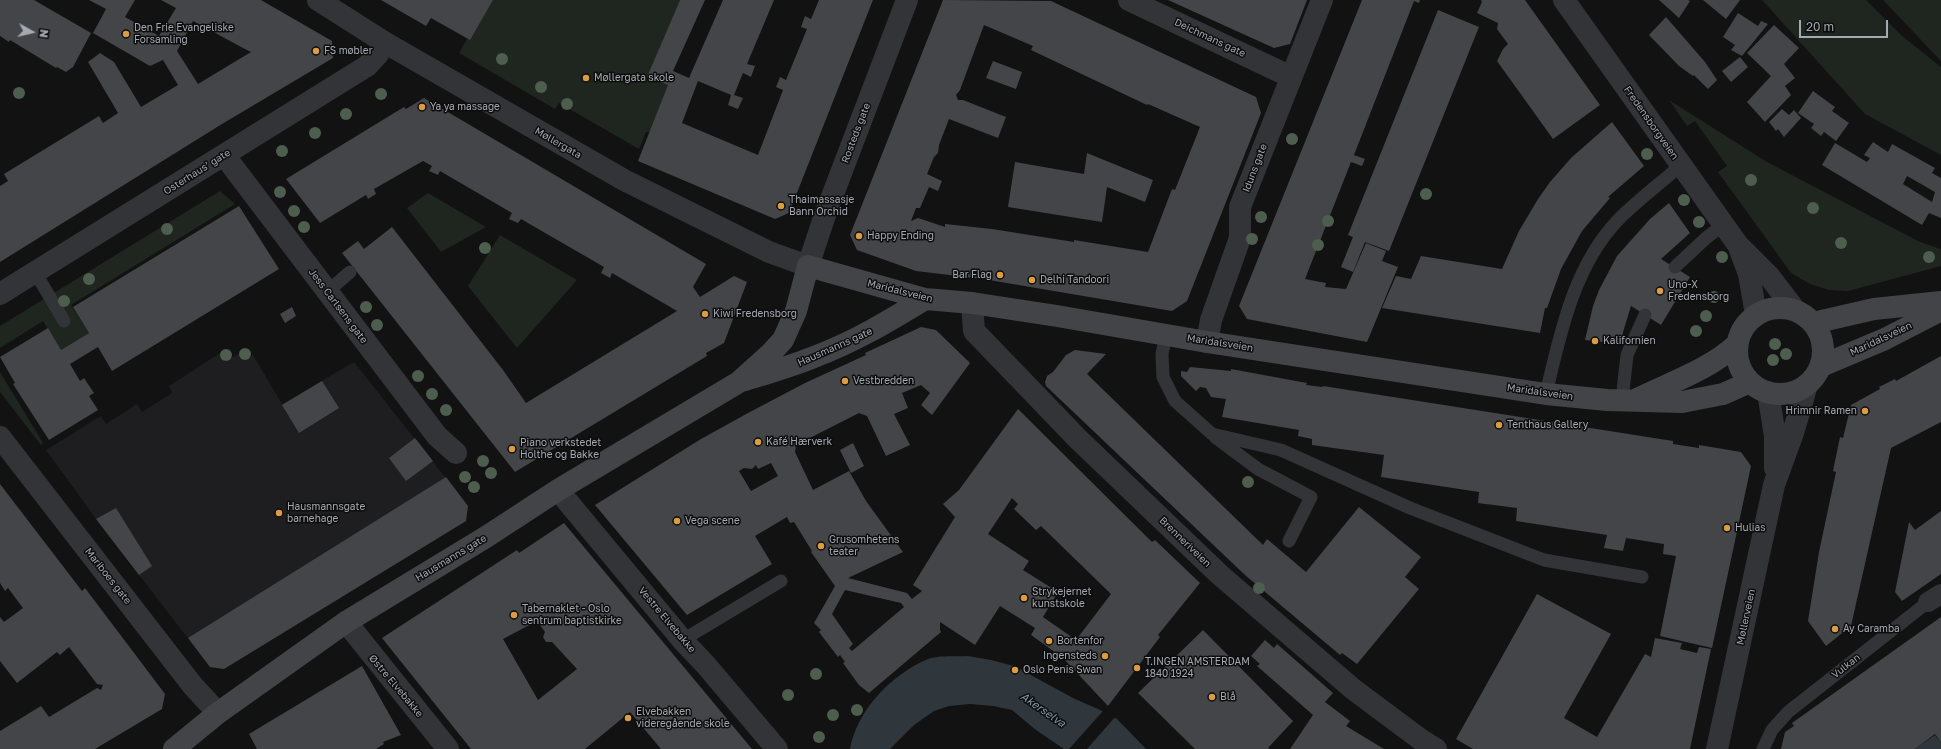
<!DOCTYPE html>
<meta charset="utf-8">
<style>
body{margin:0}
#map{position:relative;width:1941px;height:749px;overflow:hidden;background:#121213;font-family:"Golos Text",sans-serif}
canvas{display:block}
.north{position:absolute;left:12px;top:12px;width:40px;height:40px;-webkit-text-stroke:3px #0d0d0e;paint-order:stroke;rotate:98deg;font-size:11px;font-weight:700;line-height:16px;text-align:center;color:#a5aab2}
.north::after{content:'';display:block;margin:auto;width:14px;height:18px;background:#a5aab2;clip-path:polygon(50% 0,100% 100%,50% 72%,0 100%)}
.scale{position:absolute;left:1799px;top:20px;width:89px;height:18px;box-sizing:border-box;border:2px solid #a5aab2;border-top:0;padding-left:5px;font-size:12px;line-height:14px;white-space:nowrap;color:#a5aab2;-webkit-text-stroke:3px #0d0d0e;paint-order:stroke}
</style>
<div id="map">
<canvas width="1941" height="749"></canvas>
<div class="north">N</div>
<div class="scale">20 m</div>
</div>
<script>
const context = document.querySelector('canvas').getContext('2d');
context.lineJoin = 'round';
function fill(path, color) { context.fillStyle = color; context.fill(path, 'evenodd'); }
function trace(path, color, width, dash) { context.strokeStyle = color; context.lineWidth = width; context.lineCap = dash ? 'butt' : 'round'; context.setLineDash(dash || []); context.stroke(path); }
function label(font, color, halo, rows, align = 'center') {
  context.font = font + ' "Golos Text",sans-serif'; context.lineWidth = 3; context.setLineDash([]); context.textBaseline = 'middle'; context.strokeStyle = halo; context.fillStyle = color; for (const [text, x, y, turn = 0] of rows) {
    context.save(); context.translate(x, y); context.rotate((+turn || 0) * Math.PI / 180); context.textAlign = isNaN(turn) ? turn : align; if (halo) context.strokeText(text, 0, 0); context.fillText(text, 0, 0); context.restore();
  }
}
fill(new Path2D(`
 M220,353L225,361L241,353L245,360L253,355L282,404L354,362L468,506L466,521L224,669L210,667L96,519L46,450L101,416L106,424L137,404L142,412L172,393L169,386Z`), '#1e1e20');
fill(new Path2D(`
 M489,0H680L648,76L668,85L651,132H646L639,149L559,103L555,109L459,53Z
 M1762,0H1866L1901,35L1941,67V155L1865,114Z
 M1883,0H1941V61Z
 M1669,100L1767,162L1920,242L1941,249V266L1848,291L1829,290L1810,284L1791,273L1718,172L1727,166L1695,121L1687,126Z
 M220,191L235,204L71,305L89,333L61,350L43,321L0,348V326Z
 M428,193L486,227L441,252L407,208Z
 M500,235L577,280L517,348L468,286Z
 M0,372L43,443L41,445L0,392Z`), '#1f251f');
fill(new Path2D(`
 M968,656L991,660L1014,666L1075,699L1098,709L1117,719L1146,749H1064L1036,730L1012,710L993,706L970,704L949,706L934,711L914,725L890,749H850C857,710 892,674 928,659C940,655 956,657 968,656Z
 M1935,735L1941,742V749H1915Z`), '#2f373c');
fill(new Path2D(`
 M1104,710L1116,716L1087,749H1069Z`), '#121213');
fill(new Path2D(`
 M0,0H34L91,33L73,67L66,72L57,67L56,68L10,40L9,42L0,36Z
 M89,0H135L125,17L159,36L176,8L161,0H261L332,41L333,58L222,124L0,262V186L8,181L4,174L99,116L103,123L118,113L88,62L100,53L114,62L141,107L178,85L163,60L150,66L93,33L106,9ZM193,21L243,48L251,52L198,84L177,51Z
 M381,0H493L470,40L431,18L426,26Z
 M680,0H705L673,71L689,78L723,0H774L747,64L755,66L751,77L743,73L734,95L743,98L738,109L728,105L731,95L698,81L682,123L758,155L783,90L776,87L780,77L786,80L807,29L801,27L805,16L811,19L819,0H873L789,213L775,219L638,161L668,85L647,77Z
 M943,0L1051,1L1256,97L1261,113L1187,301L1172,311L983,279L916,271L857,250L850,235ZM984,25L1033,46L1031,50L1147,105L1148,104L1200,127L1175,190L1172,189L1148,252L1074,240V242L992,229L945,224V227L918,218L911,221L916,208H920L929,187L938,191L942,181L927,174L934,157L938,153L939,145L949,119L998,138L1006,117L963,100H958L956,95L960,90Z
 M1168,0H1307L1290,44L1274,48Z
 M1362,0H1420L1419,3L1414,1L1354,155L1365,159L1362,166L1351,162L1305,279L1326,283L1325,287L1346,289L1366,243L1386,251L1382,261L1398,267L1367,342L1247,319L1239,306Z
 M1481,0H1525L1600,105L1553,139L1497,61L1503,49L1508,44L1497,29L1498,23L1477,13L1482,2Z
 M1659,0H1688L1690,1L1679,18Z
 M1703,0H1740L1726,19Z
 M1438,10L1479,27L1389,251L1365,242L1353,272L1341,267L1353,237L1348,235Z
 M1738,13L1758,26L1761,21L1768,24L1742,56L1731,50L1735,45L1723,37Z
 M1666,17L1705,62L1717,80L1708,89L1694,75L1693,76L1679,66L1649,35Z
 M1774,25L1799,48L1784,64L1795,78L1785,86L1791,95L1765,122L1747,102L1771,76L1747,53Z
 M1740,57L1748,67L1731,82L1722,71Z
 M993,61L1022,72L1016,89L986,78Z
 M1813,91L1835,107L1832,111L1849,123L1836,141L1824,132L1821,136L1811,128L1814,124L1798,113Z
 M424,98L706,264L693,287L700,297L734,276L747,282L724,343L706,353L707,356L515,472L342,253L358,241L364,249L392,227L503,370L526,403L677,311L612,273L610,278L601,273L604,267L521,219L518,223L509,219L512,213L440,171L438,175L429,171L432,166L423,161L374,189L376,194L368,199L366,195L320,223L286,179L404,107L406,109Z
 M1782,109L1789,115L1794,110L1801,118L1784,137L1778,129L1776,131L1769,122Z
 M1612,122L1644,166L1608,197L1610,198L1582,231L1561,269L1547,308H1545L1540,333L1382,308L1396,276L1411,279L1421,256L1502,269L1519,231L1538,199L1550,182L1571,158Z
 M1873,142L1888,152L1892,144L1935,168L1932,173L1941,178V218L1929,213L1922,225L1822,165L1835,143L1867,162L1870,158L1864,155ZM1907,176L1935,192L1932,202L1903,184Z
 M1087,153L1153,180L1145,202L1107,187L1102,222L1008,207L1015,162L1084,174Z
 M1669,203L1690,233L1661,259L1690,277L1661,325L1631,306L1623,332L1621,344L1585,340L1593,306L1599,290L1617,256L1650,219Z
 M239,206L279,269L112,371L98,347L70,364L80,381L84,378L94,393L89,396L98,410L49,440L13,384L15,383L0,357L48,328L61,350L89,333L73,307Z
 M292,307L296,316L285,323L280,314Z
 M921,327L936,330L970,363L932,415L921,405L930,393L921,385L902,393L908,408L894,414L910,445L886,456L867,416L859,413L796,445L795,452L813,490L849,471L866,501L903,552L848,578L907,593L912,599L922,591L913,585L955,517L943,504L959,490L1018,409L1152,542L1155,540L1200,583L1158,635L1160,637L1108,706L1063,658L1031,635L1035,628L1000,606L975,645L940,622V630L941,632L869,693L859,685L843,663L845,662L840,655L838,657L819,632L821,630L814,623L835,586L811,552L812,551L794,522L790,523L787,517L755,536L772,564L687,615L595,505L701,439L748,413L805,383L866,355L865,353ZM771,463L778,476L751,491L739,471L744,468L752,469L756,465L758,469ZM1012,498L1018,504L1014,509L1036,530L1041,526L1111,594L1076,640L1043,617L1058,592L1023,570L1029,561L988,534ZM845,590L901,603L904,607L852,651L849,648L853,644L832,614Z
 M1075,350L1106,354L1087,374L1263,545L1267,539L1306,572L1359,507L1421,557L1405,577L1419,589L1357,664L1342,653L1340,655L1245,575L1046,386L1045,382L1047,376L1053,372L1066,355Z
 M1941,356V422L1891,448L1851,626L1826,646L1808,621L1819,552L1836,472L1833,471L1840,437L1843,438L1851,405L1880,389L1879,387L1895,379L1896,381Z
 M1190,367L1231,371V369L1307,383L1306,385L1322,387L1323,386L1673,441V444L1699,448V445L1741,452L1751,466L1712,648L1660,636L1676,556L1663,554L1664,544L1626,538L1623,551L1604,548L1607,535L1516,521L1517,508L1478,503L1479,492L1381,477L1384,455L1312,445V439L1298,436L1299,430L1222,417L1226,399L1211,397L1206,388L1200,387L1196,391L1181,376V371L1187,372Z
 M322,381L339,408L299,433L282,405Z
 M415,438L433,461L406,481L389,458Z
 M853,443L864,466L851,473L840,450Z
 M446,477L468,506L466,521L224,669L210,667L188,638Z
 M0,484L82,591L85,588L165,694L162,709L95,749H0V731L41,706L49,717L97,688L101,690L103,685L97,684L69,647L60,655L57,652L17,683L0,661V617L4,622L23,608L8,588L5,591L0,583Z
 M116,508L152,566L139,575L96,519Z
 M1941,511V574L1902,601L1895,592L1909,522L1915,530Z
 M564,523L752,749H661L630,712L585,749H471L382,638L517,550L519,553ZM537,621L545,632L543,637L546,642H552L577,669L538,700L503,639Z
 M1537,594L1611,634L1564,718L1597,737L1645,654L1651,657L1655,638L1682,643L1680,649L1697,653L1699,647L1711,649L1690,749H1473L1456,739Z
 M1941,617V742L1935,734L1915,749H1781L1785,732L1794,726L1792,723Z
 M1203,630L1293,721L1268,748L1270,749H1195L1138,693Z
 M1265,640L1274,648L1277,644L1333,693L1325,702L1350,721L1346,726L1384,749H1290L1313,715L1257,666L1260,664L1251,656Z
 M362,666L401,735L383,742L384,744L376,749H257L249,734Z`), '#444548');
trace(new Path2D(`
 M1675,267L1706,238L1723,225
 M35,272L64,321
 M327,292L350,272
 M1166,335L1162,354L1163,377L1175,401L1212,434L1281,450L1410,508L1544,560L1642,577
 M1546,394C1560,334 1574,265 1619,219C1638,200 1661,183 1681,165
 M1622,400L1627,355L1645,315
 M1215,437L1258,469L1311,497L1289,541
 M684,642L691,635L781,581
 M1763,749L1772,730L1788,712L1928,602`), '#333438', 13);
trace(new Path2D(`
 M1928,602L1941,594`), '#333438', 20);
trace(new Path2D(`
 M318,0L384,42L624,180L769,252L808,266L825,215L907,0
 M1129,0L1291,77
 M224,155L437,436L456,453
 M0,294L367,66L378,54L384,42
 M972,303L974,331L1078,439L1220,575L1353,689L1420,739L1436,749
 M1207,342L1211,320L1240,238V207L1322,0
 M0,437L193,686L218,713
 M558,490L684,642L705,664L777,749
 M346,622L448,749`), '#333438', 22);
trace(new Path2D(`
 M1564,0L1738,245L1769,276L1795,310
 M1740,250L1749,274L1756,315
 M1768,392L1775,436V468
 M1717,749L1774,485L1793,433L1807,385`), '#333438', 22);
trace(new Path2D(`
 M1737 351a43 43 0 1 1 86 0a43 43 0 1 1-86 0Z
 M1813,323L1874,309L1941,302
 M1821,366L1885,339L1941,310
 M745,380C768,373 792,366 814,357C854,342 889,321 925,299
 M1635,400C1669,383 1709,370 1737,344
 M174,749L218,713L346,622L486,537L558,490L739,382L770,354L783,340L796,311L808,266L925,299L972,303L1057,316L1207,342L1546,394L1607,400L1682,402L1723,394L1750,382`), '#424448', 22);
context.fillStyle = '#4d5d4e';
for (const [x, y] of [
 [502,59],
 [541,87],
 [19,93],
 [381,94],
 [567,104],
 [346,114],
 [315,133],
 [1292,139],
 [282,151],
 [1647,154],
 [1751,180],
 [280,192],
 [1426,194],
 [1684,200],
 [1813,208],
 [294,211],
 [1261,217],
 [1328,221],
 [1699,222],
 [304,227],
 [167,229],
 [1252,239],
 [1841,243],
 [1318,245],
 [485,248],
 [1722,257],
 [1929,257],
 [89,279],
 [1714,297],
 [64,301],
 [366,307],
 [1706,316],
 [377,325],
 [1696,331],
 [1775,344],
 [245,354],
 [1786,354],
 [226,355],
 [1773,360],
 [418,376],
 [432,394],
 [446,410],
 [483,461],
 [491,473],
 [465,477],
 [1248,482],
 [474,487],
 [1259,588],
 [816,674],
 [788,695],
 [857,710],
 [833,715],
 [819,737]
]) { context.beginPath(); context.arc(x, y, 6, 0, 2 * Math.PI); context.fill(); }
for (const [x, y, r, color] of [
 [126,34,4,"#db9d43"],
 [316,51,4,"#db9d43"],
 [586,78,4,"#db9d43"],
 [422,107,4,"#db9d43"],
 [781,206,4,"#db9d43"],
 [859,236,4,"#db9d43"],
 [1000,275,4,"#db9d43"],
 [1032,280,4,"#db9d43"],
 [1660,291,4,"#db9d43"],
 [705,314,4,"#db9d43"],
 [1595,341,4,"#db9d43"],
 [845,381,4,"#db9d43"],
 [1865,411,4,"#db9d43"],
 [1499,425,4,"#db9d43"],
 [758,442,4,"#db9d43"],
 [512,449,4,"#db9d43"],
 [279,513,4,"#db9d43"],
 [677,521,4,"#db9d43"],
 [1727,528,4,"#db9d43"],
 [821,546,4,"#db9d43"],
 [1024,598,4,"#db9d43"],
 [514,615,4,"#db9d43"],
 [1835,629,4,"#db9d43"],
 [1049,641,4,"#db9d43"],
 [1105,656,4,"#db9d43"],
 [1137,668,4,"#db9d43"],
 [1015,670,4,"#db9d43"],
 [1212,697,4,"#db9d43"],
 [628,718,4,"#db9d43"]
]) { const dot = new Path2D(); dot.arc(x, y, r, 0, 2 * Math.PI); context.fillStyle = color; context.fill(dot); trace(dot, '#0d0d0e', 1.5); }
label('10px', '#a5aab2', '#0d0d0e', [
 ["Den Frie Evangeliske",134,28],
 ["Forsamling",134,40],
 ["FS møbler",324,51],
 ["Møllergata skole",594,78],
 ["Ya ya massage",430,107],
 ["Thaimassasje",789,200],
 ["Bann Orchid",789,212],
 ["Happy Ending",867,236],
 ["Bar Flag",992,275,"right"],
 ["Delhi Tandoori",1040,280],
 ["Uno-X",1668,285],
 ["Fredensborg",1668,297],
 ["Kiwi Fredensborg",713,314],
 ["Kalifornien",1603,341],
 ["Vestbredden",853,381],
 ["Hrimnir Ramen",1857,411,"right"],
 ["Tenthaus Gallery",1507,425],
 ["Kafé Hærverk",766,442],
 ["Piano verkstedet",520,443],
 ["Holthe og Bakke",520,455],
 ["Hausmannsgate",287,507],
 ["barnehage",287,519],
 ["Vega scene",685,521],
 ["Hulias",1735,528],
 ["Grusomhetens",829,540],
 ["teater",829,552],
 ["Strykejernet",1032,592],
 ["kunstskole",1032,604],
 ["Tabernaklet - Oslo",522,609],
 ["sentrum baptistkirke",522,621],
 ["Ay Caramba",1843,629],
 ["Bortenfor",1057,641],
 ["Ingensteds",1097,656,"right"],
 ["T.INGEN AMSTERDAM",1145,662],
 ["1840 1924",1145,674],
 ["Oslo Penis Swan",1023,670],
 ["Blå",1220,697],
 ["Elvebakken",636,712],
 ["videregående skole",636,724]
], 'left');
label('10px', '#a5aab2', '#0d0d0e', [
 ["Deichmans gate",1210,38,25],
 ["Fredensborgveien",1651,123,55],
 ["Rosteds gate",856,133,-69],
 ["Møllergata",558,143,30],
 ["Iduns gate",1255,168,-69],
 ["Osterhaus’ gate",197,172,-32],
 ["Maridalsveien",900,291,14],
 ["Jess Carlsens gate",338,306,53],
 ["Maridalsveien",1881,339,-25],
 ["Maridalsveien",1220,343,9],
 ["Hausmanns gate",835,347,-24],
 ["Maridalsveien",1540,392,8],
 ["Brenneriveien",1185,542,44],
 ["Hausmanns gate",451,558,-31],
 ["Mariboes gate",108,576,52],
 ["Møllerveien",1746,617,-78],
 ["Vestre Elvebakke",667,620,50],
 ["Vulkan",1846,666,-38],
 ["Østre Elvebakke",396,686,50]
]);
label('italic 11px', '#8099a9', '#0d0d0e', [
 ["Akerselva",1043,710,35]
]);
</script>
